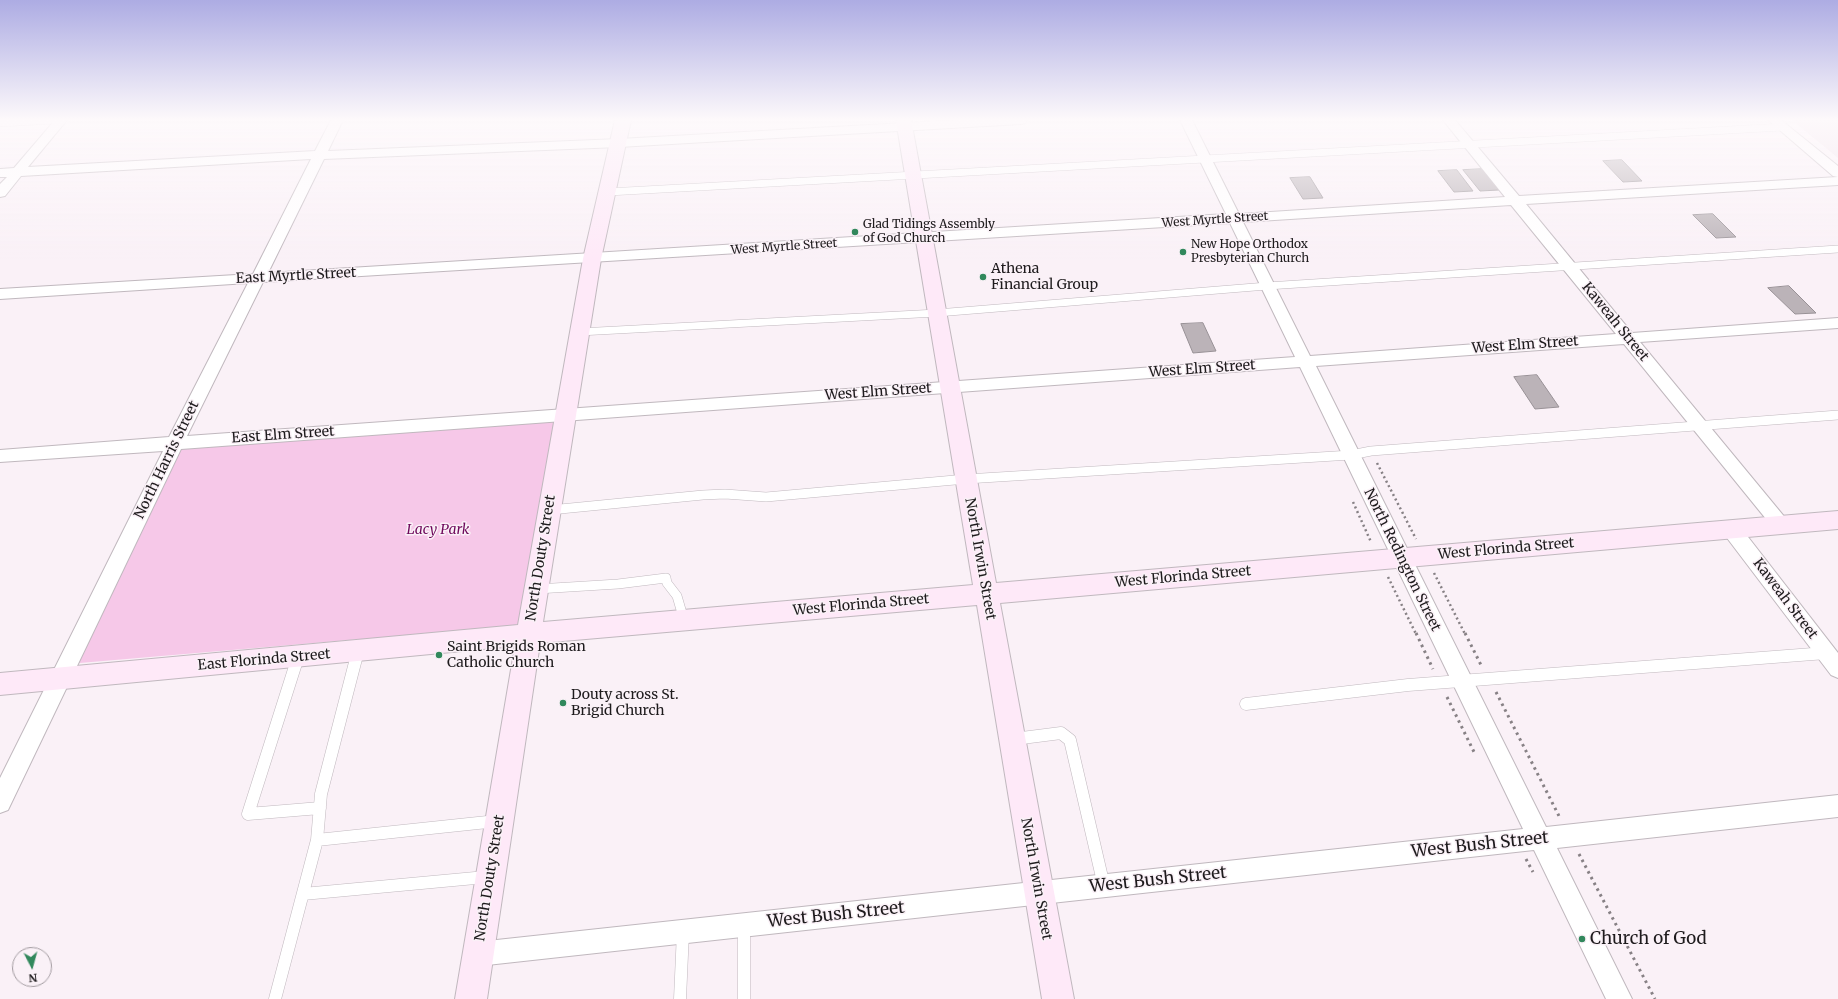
<!DOCTYPE html>
<style>
body{margin:0}
#map{position:relative;width:1838px;height:999px;overflow:hidden;background:#faf1f7;font-family:Merriweather,serif}
canvas{display:block}
.north{position:absolute;left:12px;top:947px;width:40px;height:40px;box-sizing:border-box;background:#faf1f7;border:1px solid #a29ba0;border-radius:50%;rotate:174deg;font-size:11px;font-weight:700;line-height:16px;text-align:center;color:#1e1b1d}
.north::after{content:'';display:block;margin:auto;width:14px;height:18px;background:#31885c;clip-path:polygon(50% 0,100% 100%,50% 72%,0 100%)}
</style>
<div id="map">
<canvas width="1838" height="999"></canvas>
<div class="north">N</div>
</div>
<script>
const context = document.querySelector('canvas').getContext('2d');
context.lineJoin = 'round';
function fill(path, color) { context.fillStyle = color; context.fill(path, 'evenodd'); }
function trace(path, color, width, dash) { context.strokeStyle = color; context.lineWidth = width; context.lineCap = dash ? 'butt' : 'round'; context.setLineDash(dash || []); context.stroke(path); }
function label(font, color, halo, rows, align = 'center') {
  context.font = font + ' Merriweather,serif'; context.lineWidth = 3; context.setLineDash([]); context.textBaseline = 'middle'; context.strokeStyle = halo; context.fillStyle = color; for (const [text, x, y, turn = 0] of rows) {
    context.save(); context.translate(x, y); context.rotate((+turn || 0) * Math.PI / 180); context.textAlign = isNaN(turn) ? turn : align; if (halo) context.strokeText(text, 0, 0); context.fillText(text, 0, 0); context.restore();
  }
}
fill(new Path2D(`
 M1792,120H1838V158L1805,131Z`), '#efe0ea');
fill(new Path2D(`
 M565,414L529,634L361,639L68,664L175,443Z`), '#f6c8e8');
const building = new Path2D(`
 M1622,160L1642,181L1623,182L1603,161Z
 M1482,169L1499,190L1480,191L1463,170Z
 M1457,170L1473,191L1454,192L1438,171Z
 M1310,177L1323,198L1303,199L1290,178Z
 M1713,214L1736,237L1716,238L1693,215Z
 M1789,286L1816,313L1795,314L1768,288Z
 M1203,323L1216,351L1193,353L1181,324Z
 M1537,375L1559,407L1535,409L1514,377Z`);
fill(building, '#bbb3b8');
trace(building, '#989196', 1);
const laneFar2 = new Path2D(`
 M0,123L54,120
 M608,192L1783,127
 M579,332L937,313L1267,286L1838,249`);
const laneFar1 = new Path2D(`
 M550,510L703,495L725,494L766,497L966,479L1351,455L1371,451L1838,415
 M537,589L618,584L666,578L667,583L677,596L684,620`);
const lane = new Path2D(`
 M298,657L248,814L320,808
 M1246,704L1408,685L1826,653
 M1014,739L1061,733L1070,740L1104,886
 M317,840L497,821
 M303,894L486,877
 M744,925V999
 M275,999L317,840L321,794L358,651
 M680,999L683,932`);
const street = new Path2D(`
 M55,120H67L28,167L315,151L331,120H343L328,151L619,139L958,120H1027L1025,123L1021,124L619,147L324,159L268,273L1226,214L1180,120H1192L1239,214L1505,197L1443,120H1455L1519,196L1838,177V185L1526,204L1632,333L1838,318V328L1640,342L1787,520L1790,525L1787,530L1781,532L1775,530L1624,344L1316,366L1546,827L1838,795V817L1557,848L1632,999H1606L1534,850L478,966L469,963L466,954L469,945L478,942L1523,829L1300,367L181,449L8,810L0,813V778L163,451L0,462V450L169,437L248,283L0,299V289L253,274L311,159L21,176L5,196L0,197V184L7,177H0V169L14,168ZM1511,205L1616,334L1310,356L1243,222ZM1230,223L1295,357L187,436L263,282Z
 M1768,120H1781L1838,166V177L1833,176Z
 M1731,522L1738,524L1838,653V678L1831,675L1724,534L1722,529L1724,524Z`);
const secondary = new Path2D(`
 M615,120H631L601,259L543,622L973,585L896,120H911L996,583L1838,511V529L1000,603L1074,999H1042L977,605L540,643L487,999H455L515,646L0,695V673L518,625L583,259Z`);
trace(laneFar2, '#c0b8be', 8);
trace(laneFar1, '#c0b8be', 10);
trace(lane, '#c0b8be', 13);
trace(street, '#c0b8be', 2);
trace(secondary, '#c0b8be', 2);
trace(new Path2D(`
 M1377,463L1416,539
 M1353,502L1371,542
 M1434,573L1465,634
 M1388,577L1416,634`), '#878185', 2.5, [2, 3]);
trace(new Path2D(`
 M1416,633L1433,669
 M1465,633L1481,665
 M1496,692L1560,818
 M1447,697L1475,754
 M1579,854L1655,999
 M1526,859L1533,872`), '#878185', 3, [2.5, 4]);
trace(laneFar2, '#fff', 7);
trace(laneFar1, '#fff', 9);
trace(lane, '#fff', 12);
fill(street, '#fff');
fill(secondary, '#fee9f8');
const sky = context.createLinearGradient(0, 0, 0, 260);
sky.addColorStop(0, '#adace3');
sky.addColorStop(0.46, '#fdf9fb');
sky.addColorStop(1, '#fdf9fb00');
context.fillStyle = sky;
context.fillRect(0, 0, 1838, 260);
for (const [x, y, r, color] of [
 [855,232,4,"#31885c"],
 [1183,252,4,"#31885c"],
 [983,277,4,"#31885c"],
 [439,655,4,"#31885c"],
 [563,703,4,"#31885c"],
 [1582,939,4,"#31885c"]
]) { const dot = new Path2D(); dot.arc(x, y, r, 0, 2 * Math.PI); context.fillStyle = color; context.fill(dot); trace(dot, '#faf1f7', 1.5); }
label('12px', '#1e1b1d', '#faf1f7', [
 ["West Myrtle Street",1215,220,-4],
 ["West Myrtle Street",784,247,-4]
]);
label('12px', '#1e1b1d', '#faf1f7', [
 ["Glad Tidings Assembly",863,225],
 ["of God Church",863,239],
 ["New Hope Orthodox",1191,245],
 ["Presbyterian Church",1191,259]
], 'left');
label('14px', '#1e1b1d', '#faf1f7', [
 ["Athena",991,269],
 ["Financial Group",991,285],
 ["Saint Brigids Roman",447,647],
 ["Catholic Church",447,663],
 ["Douty across St.",571,695],
 ["Brigid Church",571,711]
], 'left');
label('14px', '#1e1b1d', '#faf1f7', [
 ["East Myrtle Street",296,276,-3],
 ["Kaweah Street",1615,322,51],
 ["West Elm Street",1525,345,-4],
 ["West Elm Street",1202,369,-4],
 ["West Elm Street",878,392,-4],
 ["East Elm Street",283,435,-4],
 ["North Harris Street",167,460,-64],
 ["West Florinda Street",1506,549,-5],
 ["North Douty Street",541,558,-81],
 ["North Irwin Street",980,559,80],
 ["North Redington Street",1402,560,64],
 ["West Florinda Street",1183,577,-5],
 ["Kaweah Street",1785,599,53],
 ["West Florinda Street",861,605,-5],
 ["East Florinda Street",264,660,-5],
 ["North Douty Street",490,878,-81],
 ["North Irwin Street",1036,879,80]
]);
label('italic 14px', '#6e085b', '#faf1f7', [
 ["Lacy Park",438,530]
]);
label('17px', '#1e1b1d', '#faf1f7', [
 ["West Bush Street",1480,845,-6],
 ["West Bush Street",1158,880,-6],
 ["West Bush Street",836,915,-6]
]);
label('17px', '#1e1b1d', '#faf1f7', [
 ["Church of God",1590,939]
], 'left');
</script>
